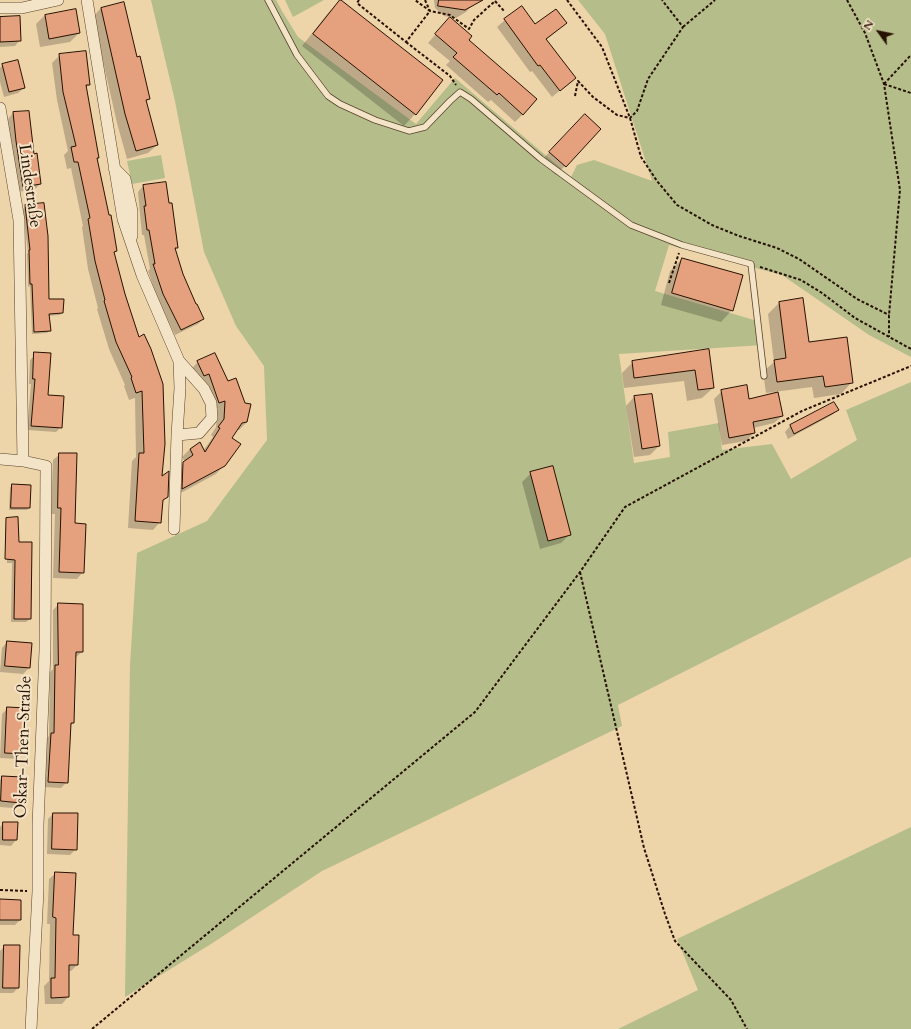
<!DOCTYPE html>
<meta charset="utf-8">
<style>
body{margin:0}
#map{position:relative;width:911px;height:1029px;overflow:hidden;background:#edd4a9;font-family:Cardo,serif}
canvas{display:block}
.north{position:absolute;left:859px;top:12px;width:40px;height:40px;-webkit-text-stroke:3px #f3e3c7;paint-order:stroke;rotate:303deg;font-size:11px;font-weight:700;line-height:16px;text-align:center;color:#271100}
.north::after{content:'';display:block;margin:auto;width:14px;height:18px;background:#271100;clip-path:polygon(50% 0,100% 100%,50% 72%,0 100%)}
</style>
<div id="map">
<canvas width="911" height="1029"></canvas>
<div class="north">N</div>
</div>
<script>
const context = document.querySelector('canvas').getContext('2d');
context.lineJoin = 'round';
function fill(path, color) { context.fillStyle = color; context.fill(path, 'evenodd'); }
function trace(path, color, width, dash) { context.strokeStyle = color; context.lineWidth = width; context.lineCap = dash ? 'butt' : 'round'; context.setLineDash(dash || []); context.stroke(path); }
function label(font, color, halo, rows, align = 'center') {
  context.font = font + ' Cardo,serif'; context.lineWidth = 4; context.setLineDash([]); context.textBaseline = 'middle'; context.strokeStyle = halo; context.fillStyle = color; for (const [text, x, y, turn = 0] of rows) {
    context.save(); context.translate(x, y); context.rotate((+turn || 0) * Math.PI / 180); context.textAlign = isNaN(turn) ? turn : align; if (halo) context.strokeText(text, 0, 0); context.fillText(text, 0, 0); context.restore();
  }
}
fill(new Path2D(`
 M151,0H276L282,11L298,37L416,124L455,78L571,177L577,165L594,160L652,181L605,34L578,0H911V357L869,335L782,275L669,245L655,291L761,322L763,345L619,354L634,463L670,457L668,432L719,423L722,450L772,444L791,479L857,440L846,410L911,382V557L618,705L622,726L322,871L211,944L125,997L130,665L137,553L207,521L267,440L264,366L236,326L204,252L175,101Z
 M285,0H324L293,17Z
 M161,155L165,178L132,184L127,161Z
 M911,827V1029H618L698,990L677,939Z`), '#b5bd8b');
fill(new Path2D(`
 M434,0H477L466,12L456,18L444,16L435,8Z
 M340,1L442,80L415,114L404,126L302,46L329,12Z
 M101,8L137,58L149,99L145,102L157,145L148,153L127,159L117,123L93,17Z
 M45,15L79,33L70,42L40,47L36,24Z
 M0,18L20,40L15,46L0,47Z
 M505,20L535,25L566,23L546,40L575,78L552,97L532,71L530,72L497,27Z
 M442,27L468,40L523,114L515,122L491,100L488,102L446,65L450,61L428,43Z
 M60,55L89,85L85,88L98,157L96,159L116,251L114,253L161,478L167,496L162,502L160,522L153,530L128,528L132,461L136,457L135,398L129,400L124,386L125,385L109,349L97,309L98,308L88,269L82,227L83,226L71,168L67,169L64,155L68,151L57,100L52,63Z
 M3,65L24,88L18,93L4,97L0,82V68Z
 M13,113L33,155L40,184L35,189L18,192L11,147L8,119Z
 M576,124L600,130L556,175L541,161Z
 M143,186L177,247L174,250L182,274L196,306L203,319L198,324L175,335L158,300L148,271L150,269L144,235H142L138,192Z
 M26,206L48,300L62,312L60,315L48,316L50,330L47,333L32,334L30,286L28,287L27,254L28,253L23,209Z
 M682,259L732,310L721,322L661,305L670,271Z
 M779,303L808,344L852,382L841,394L814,398L812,387L766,393L763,372L774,362L768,314Z
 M708,350L713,388L702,398L687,401L684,381L624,388L622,373L633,362Z
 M35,355L47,396L61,427L56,432L27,430L31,384H29L30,360Z
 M215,355L247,422L239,430H236L231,438L224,465L216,474L175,496L176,470L185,462L182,457L190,449L203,451L213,437L211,435L216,427L218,408L211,410L190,370L198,362Z
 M722,391L782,416L774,423L753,428L754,433L746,441L722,445L714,399Z
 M651,395L659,446L650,455L634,457L626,406L634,397Z
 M834,403L838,410L832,415L788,439L785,432L790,426Z
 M60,454L83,572L77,579L53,578L55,514H51L53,460Z
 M531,473L570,534L561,543L540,549L522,482Z
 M12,485L29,508L27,510H9L10,488Z
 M11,542L30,619L26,622H11L12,563H7V546Z
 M59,604L82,652L75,658L73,723L70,726L67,782L61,788L43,787L46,739L49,736L50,672L53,669V610Z
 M7,642L31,644L29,668L23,674L0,672L2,648Z
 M8,708L23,753L17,759L0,758L2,714Z
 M3,777L20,802L14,808L0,807V780Z
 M53,814L76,849L70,855L47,854L48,819Z
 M4,823H17L16,840L11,846L0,845V827Z
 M56,873L72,936L77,965L71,971H68V997L62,1004H45L44,986L49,981L50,924H47L49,879Z
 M0,900L20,920L15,925H0Z
 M5,946L18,988L13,993H0V951Z`), '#0003');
const building = new Path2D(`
 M340,0H341L443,80L416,115L313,34Z
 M439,0H483L465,10L438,6Z
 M124,2L137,57L140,56L150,99L146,100L158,145L136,151L125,114L101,8Z
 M522,6L535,24L556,9L567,23L546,39L576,78L560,91L540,65L538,66L504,19Z
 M76,9L80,33L49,39L45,15Z
 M20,16L21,41L0,42V17Z
 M450,17L472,36L469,40L537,99L523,115L499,93L497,95L453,57L457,53L435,34Z
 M86,51L90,85H86L99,158H97L109,215H111L117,251L114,252L125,294L139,337L144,334L151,349L163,384L165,444L162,476L169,471L168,497L163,500L161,523L135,521L139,453H144L142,391L136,393L131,378L132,377L116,342L104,301L105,300L95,261L88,219L90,218L78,162H74L71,147L76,146L63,92L59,54Z
 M18,60L25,88L9,92L2,64Z
 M29,111L34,154L37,153L41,184L23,187L16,141L13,112Z
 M585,114L601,129L566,167L549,152Z
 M166,182L169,203H172L178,248H175L183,274L196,304H197L204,319L181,330L163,294L153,264H155L149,230H147L144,206H146L143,185Z
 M44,203L48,236L49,299H64L63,313L49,314L51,331L34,332L32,284H30L29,250H30L25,205Z
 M682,258L743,275L733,311L672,293Z
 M803,298L809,342L847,337L853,383L825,387L823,376L777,382L774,360L786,358L779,302Z
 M709,349L714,388L698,390L695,370L634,378L632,361Z
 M34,352L51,353L48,395L64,396L62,428L31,426L35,379H33Z
 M215,353L228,381L236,378L245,403L251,404L247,422L242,423L232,438L241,444L225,466L182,489L183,462L193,455L190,449L200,442L205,452L220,428L218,427L224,419L225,401L219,403L209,374L204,376L197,361Z
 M747,385L749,399L778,392L783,416L753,422L755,433L729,438L721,390Z
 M652,394L660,446L642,449L634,396Z
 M834,402L839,410L794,434L790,425Z
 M59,453H77L75,523L86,524L84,573L59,572L61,508H58Z
 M553,466L571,535L548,541L530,472Z
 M12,484L31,485L30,508H11Z
 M18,517L19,542H32L31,619H14L15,560L5,559L6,518Z
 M58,603L83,604V652H76L74,723H71L68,783L48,782L51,733H54L55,665H58Z
 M7,641L32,643L30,668L5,666Z
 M7,707L26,708L24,754L5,753Z
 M2,776L22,777L21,803L1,801Z
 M53,813H78L77,850L52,849Z
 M3,822H18L17,840H3Z
 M55,872L76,873L73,935H79L78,965H69V997L51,998V978H55L56,918L53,917Z
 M0,899L21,900V920H0Z
 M4,945H20L19,988H3Z`);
fill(building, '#e5a07e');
trace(building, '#271100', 1);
const service = new Path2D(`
 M268,0L297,55L328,96L340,104L375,120L409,131L425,127L450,101L460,92L471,99L541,159L631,225L682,245L751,264L764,376`);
const minor = new Path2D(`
 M87,0L123,219L142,275L179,361L204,389L211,403L212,418L199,433L177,435L180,388L179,361
 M0,8H22L58,0
 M0,108L19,220L23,461L46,466L45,650L38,825V891L31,1029
 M114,168L125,179L132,211V236
 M0,459L23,461
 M174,529L177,435`);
trace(service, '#58422a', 7);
trace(minor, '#58422a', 12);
trace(new Path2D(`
 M359,0L357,3L406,42L430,11L415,0
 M425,0L430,11L450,15L469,29L474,20L495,1
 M567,0L602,47L630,118L641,157L657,181L677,205L712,225L739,236L777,248L799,259L857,299L889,315
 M847,0L865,33L884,84L900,190L889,315V337
 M495,1L504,11
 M683,27L715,0
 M406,42L450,76L456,85
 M884,84L911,55
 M884,84L911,93
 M575,96L578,81L593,97L617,115L630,118L637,111L648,79L683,27L662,0
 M760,267L801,280L822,293L855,318L911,349
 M669,283L679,253
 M580,572L644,848L665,914L675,941L731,1000L747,1029
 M0,890L27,891
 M92,1029L475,712L580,572L625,507L802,411L911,366`), '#271100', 2, [3, 2]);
trace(service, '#f3e3c7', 5.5);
trace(minor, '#f3e3c7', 11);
label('17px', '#271100', '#f3e3c7', [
 ["Lindestraße",29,186,82],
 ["Oskar-Then-Straße",24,747,-88]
]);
</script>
